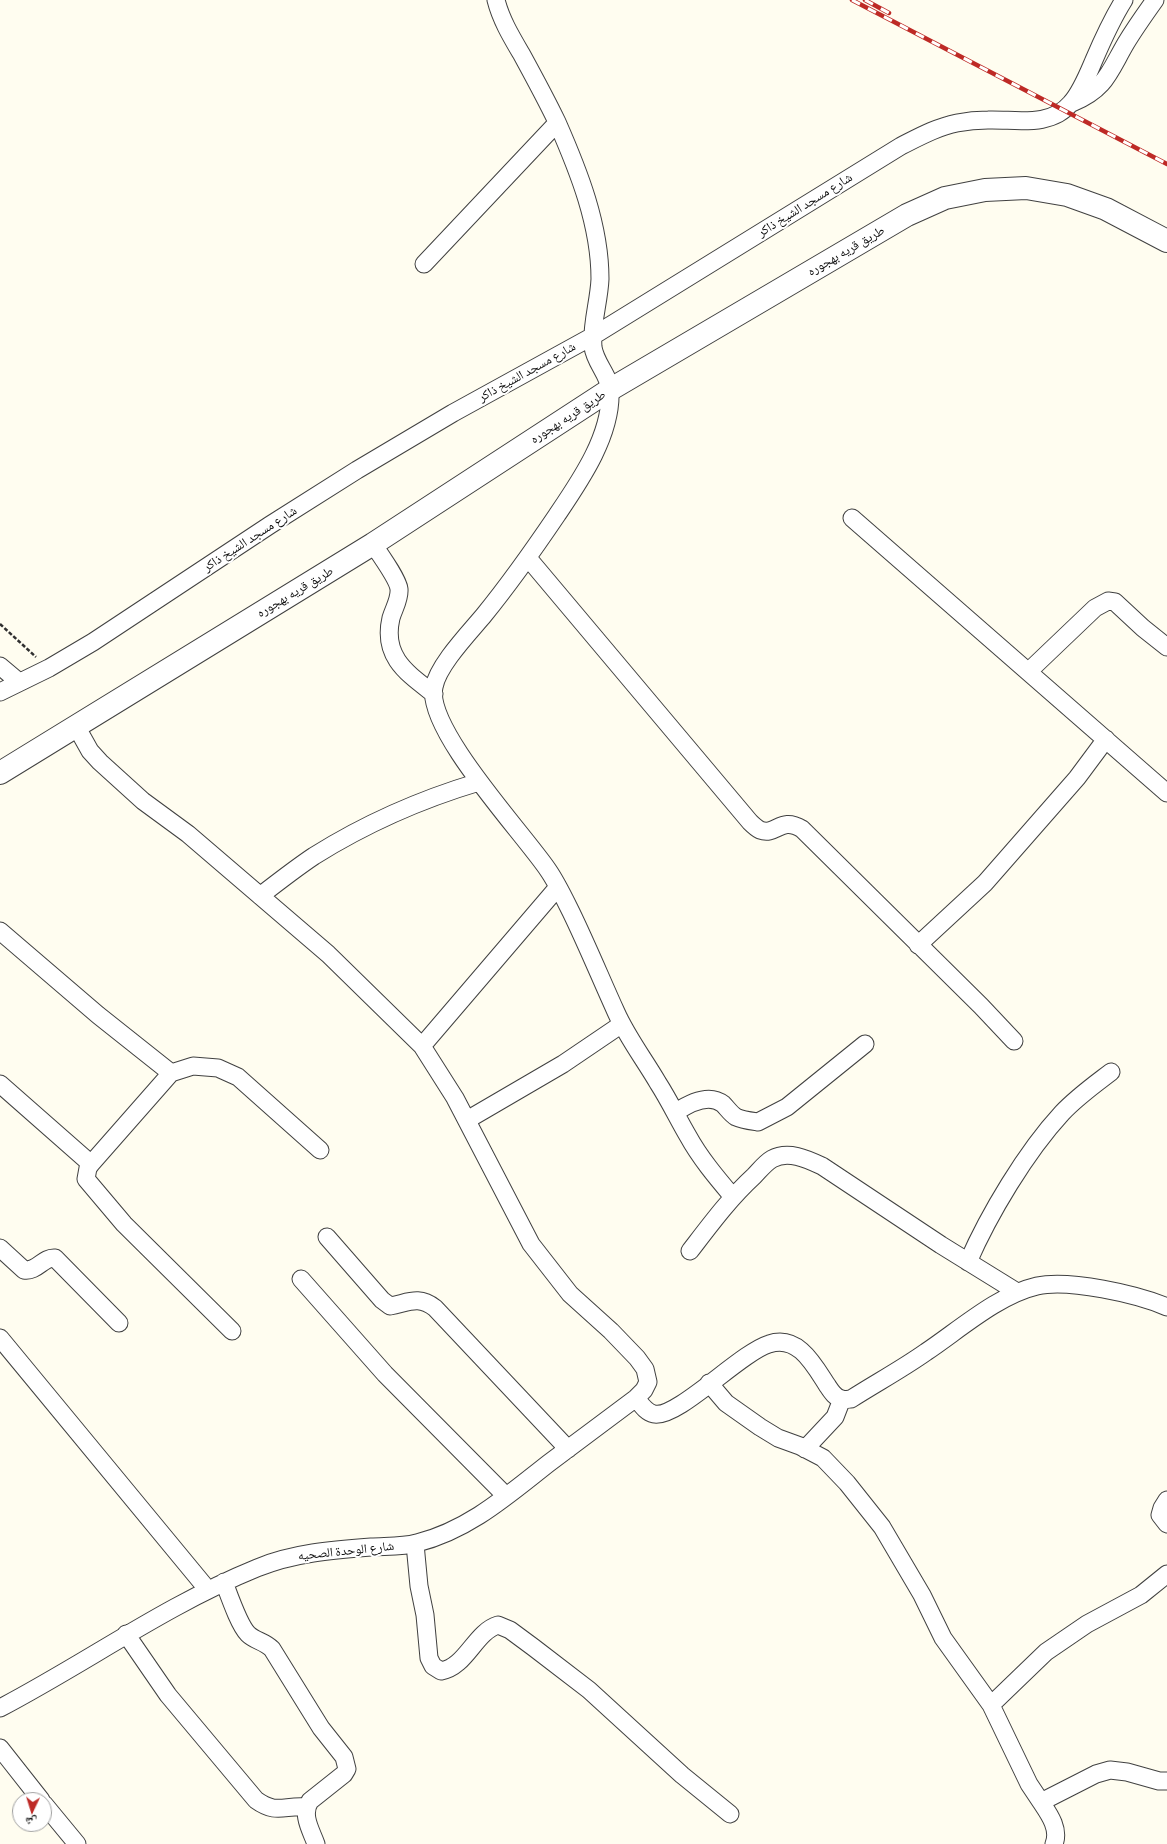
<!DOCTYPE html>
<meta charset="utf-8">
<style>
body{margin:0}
#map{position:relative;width:1167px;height:1844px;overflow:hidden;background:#fffdf0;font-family:Literata,"Noto Naskh Arabic",serif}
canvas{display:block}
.north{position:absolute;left:12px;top:1792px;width:40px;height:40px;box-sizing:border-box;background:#fff;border:1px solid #9f9f9f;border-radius:50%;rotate:184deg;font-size:11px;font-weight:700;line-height:16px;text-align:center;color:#0e0e0e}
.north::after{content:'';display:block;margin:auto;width:14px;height:18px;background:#be2a26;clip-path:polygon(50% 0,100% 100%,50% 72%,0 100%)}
</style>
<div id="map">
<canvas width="1167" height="1844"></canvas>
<div class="north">ش</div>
</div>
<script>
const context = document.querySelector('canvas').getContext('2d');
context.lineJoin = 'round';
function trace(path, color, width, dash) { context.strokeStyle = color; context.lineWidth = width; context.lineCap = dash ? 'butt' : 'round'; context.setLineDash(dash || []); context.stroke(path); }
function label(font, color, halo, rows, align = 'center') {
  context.font = font + ' Literata,"Noto Naskh Arabic",serif'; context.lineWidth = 4; context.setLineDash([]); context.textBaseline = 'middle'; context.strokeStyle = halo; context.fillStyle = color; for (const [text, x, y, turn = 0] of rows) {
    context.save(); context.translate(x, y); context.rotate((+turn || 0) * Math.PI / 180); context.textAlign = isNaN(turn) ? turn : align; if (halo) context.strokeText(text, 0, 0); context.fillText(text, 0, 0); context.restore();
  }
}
const minor = new Path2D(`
 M496,0C501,20 512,38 522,55C534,77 546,99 557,122C579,172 600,225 600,279C599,302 591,325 593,347C595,363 610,376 610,391C612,435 580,481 557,515C534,549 510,583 484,615C469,633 438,665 434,687C425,729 524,834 548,870C557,883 564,898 571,912C587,945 601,979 616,1012C627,1037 644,1059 658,1083C669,1100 678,1119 688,1136C700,1158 717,1178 733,1197
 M1072,103C1106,89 1109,72 1126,43C1135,28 1145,14 1155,0
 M424,264L557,123
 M852,518L1167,793
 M373,544C379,553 398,579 399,589C400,599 394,608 391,618C382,657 407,673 434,694
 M528,558L750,822C753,825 756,828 760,830C777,836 780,816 802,829L981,1006L1014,1041
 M0,666L19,682
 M1029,671L1095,608L1108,601L1115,602L1143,628L1167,647
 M0,692L49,668L93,642L270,525L357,470L453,413L593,336L901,146C919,137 937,127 957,123C967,121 978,120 988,120C1016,119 1050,128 1071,103C1081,92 1088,74 1094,60C1103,39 1112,19 1124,0
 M260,896C278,882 296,868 314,856C365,824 422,799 479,782
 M0,931L98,1015L171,1073L193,1066L218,1068L238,1077L320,1150
 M918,945L985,883L1077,778L1106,739
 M422,1046L558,887
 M171,1073L91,1164L88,1168L86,1179L124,1224L232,1331
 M0,1084L91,1164
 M676,1112C688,1104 709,1093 723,1104C727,1108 731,1114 736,1117C742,1120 751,1121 758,1122L787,1107L865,1044
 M467,1120L563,1064L622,1024
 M327,1237L382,1300L390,1306C408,1303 418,1295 435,1308L568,1449
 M0,1248L24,1270C37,1272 43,1257 55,1258L119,1323
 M690,1251C710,1225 729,1199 754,1176C759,1171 765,1163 772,1159C788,1150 807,1159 822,1166L941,1245L1017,1292
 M968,1262C989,1214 1026,1152 1062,1113C1077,1097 1094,1085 1111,1072
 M301,1279L385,1374L506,1496
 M0,1338L208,1590
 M709,1383L726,1403L760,1427L778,1438L800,1446L823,1458L847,1483L882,1527L922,1595L943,1638L991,1705L1029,1784L1041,1802L1096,1774L1110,1770L1127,1772L1159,1781H1167
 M636,1398C641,1404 645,1412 654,1414C677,1419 740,1353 769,1344C798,1334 814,1365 827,1385C831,1391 835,1398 842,1399C845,1400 849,1399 851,1399C876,1383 902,1369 926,1352C959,1330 998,1295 1037,1286C1069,1279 1137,1294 1167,1307
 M805,1449L835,1417L842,1399
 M1167,1500L1162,1508L1160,1515L1167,1524
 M415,1544L419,1586L425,1615L429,1658L433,1666L441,1671C466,1667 475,1632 498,1625L510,1630L533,1647L589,1690L682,1775L730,1814
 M224,1582C229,1595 239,1625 248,1634C255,1641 264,1641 272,1649L321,1728L344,1757L347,1769L344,1774L310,1801C301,1815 311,1830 316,1844
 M126,1634L168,1695L256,1800C277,1815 284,1805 306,1807
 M991,1705L1046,1652L1087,1624L1141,1595L1167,1574
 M0,1708C86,1663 166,1605 257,1568C293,1553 332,1550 371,1547C386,1546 403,1547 417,1543C469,1530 508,1495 549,1463C578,1441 607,1420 636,1398L644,1390L648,1382L645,1369L637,1358L611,1331L570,1294L531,1244L455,1098L422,1046L328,954L188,834L143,801L100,762L90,751L76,726
 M0,1748L41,1800
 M1041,1802C1049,1814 1060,1829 1054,1844
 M44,1804L77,1844`);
const tertiary = new Path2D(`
 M0,773L373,544L611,389L907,215L945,198L985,190L1026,188L1067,195L1106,209L1167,241`);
trace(minor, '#414141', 19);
trace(tertiary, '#414141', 24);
trace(new Path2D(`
 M0,624L36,657`), '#303030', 2.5, [4, 2]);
trace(minor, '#fff', 17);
trace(tertiary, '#fff', 22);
const rail = new Path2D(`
 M852,0L1167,164
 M865,0L889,13`);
trace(rail, '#be2a26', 4.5);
trace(rail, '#fff', 3, [9]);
label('13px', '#0e0e0e', '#fff', [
 ["شارع مسجد الشيخ ذاكر",805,205,-32],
 ["طريق قريه بهجوره",846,251,-30],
 ["شارع مسجد الشيخ ذاكر",527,372,-29],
 ["طريق قريه بهجوره",568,417,-33],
 ["شارع مسجد الشيخ ذاكر",250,539,-33],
 ["طريق قريه بهجوره",295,592,-31],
 ["شارع الوحدة الصحيه",346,1551,-6]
]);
</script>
